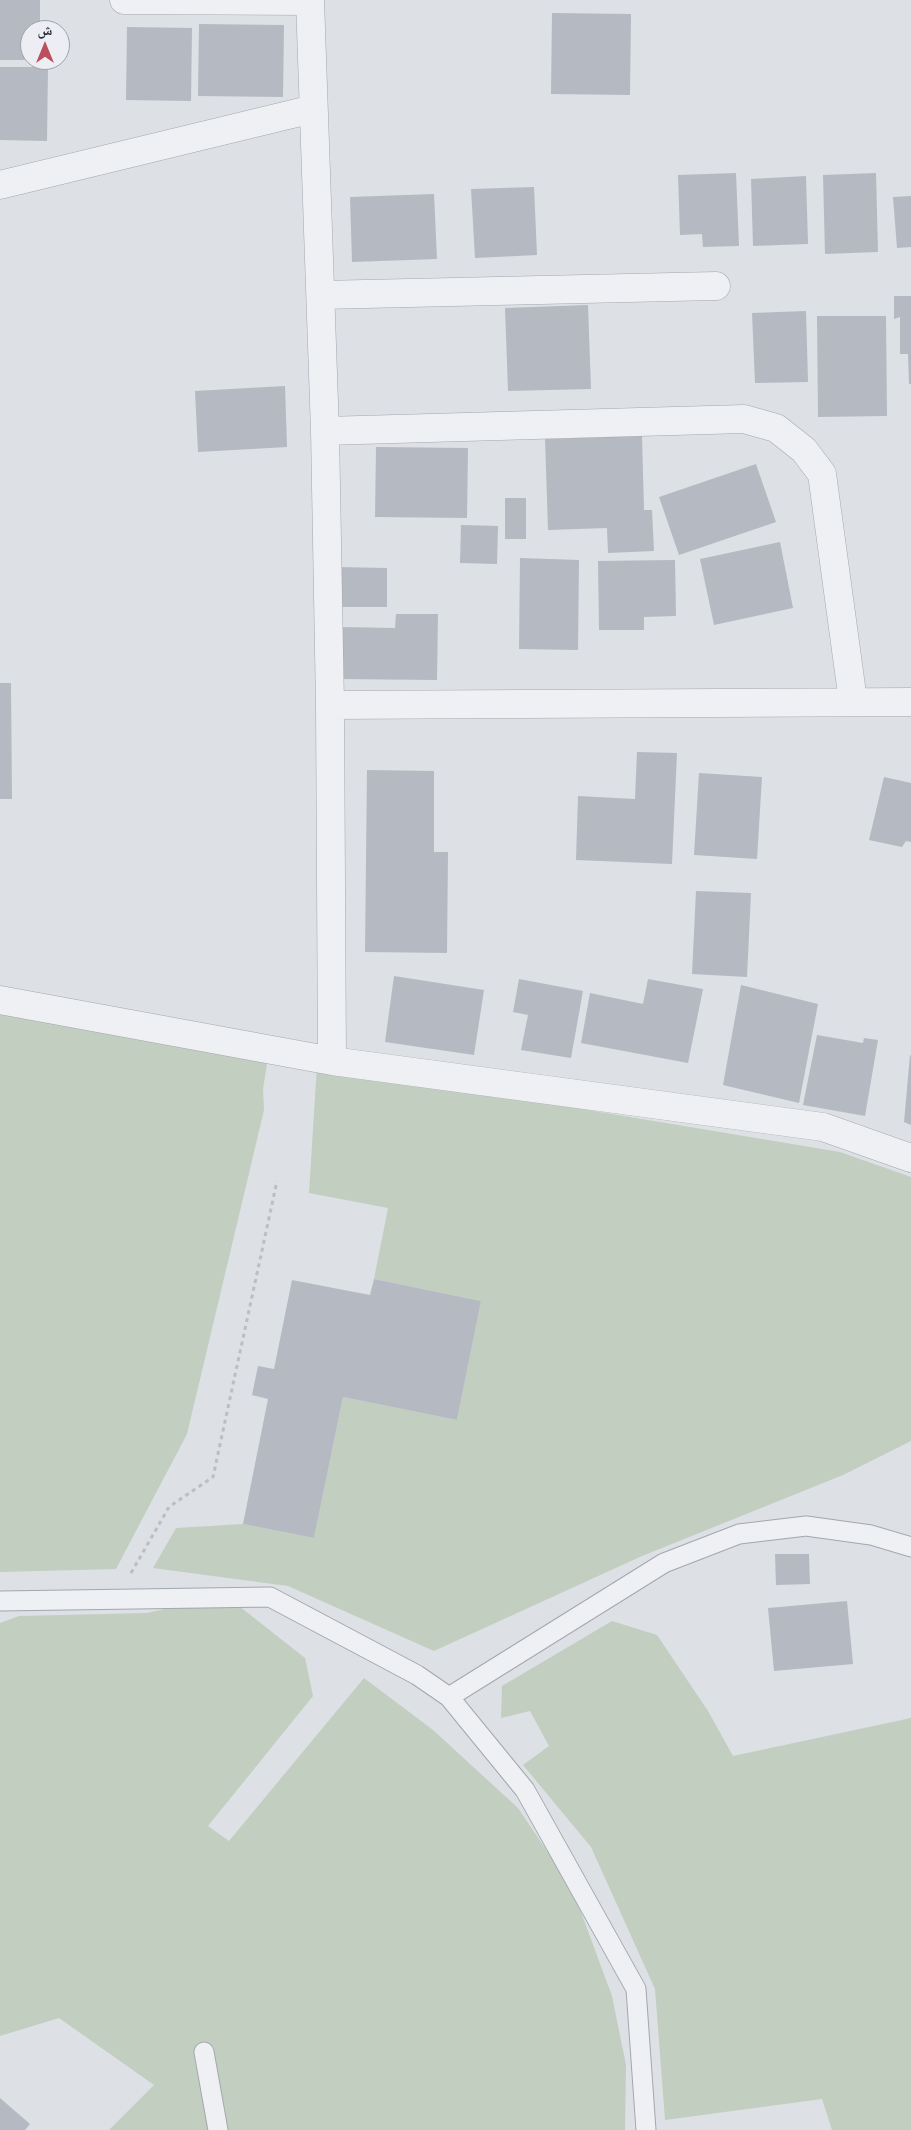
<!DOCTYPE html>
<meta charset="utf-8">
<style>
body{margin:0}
#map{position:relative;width:911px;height:2130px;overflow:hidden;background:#dde0e5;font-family:"Fira Sans Condensed","Noto Naskh Arabic",sans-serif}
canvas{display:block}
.north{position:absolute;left:20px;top:20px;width:50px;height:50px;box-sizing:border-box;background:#eceef3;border:1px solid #9ea1a9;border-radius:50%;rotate:0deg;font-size:14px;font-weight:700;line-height:20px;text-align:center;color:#282e39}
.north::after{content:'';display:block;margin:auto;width:18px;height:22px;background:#bc4f5e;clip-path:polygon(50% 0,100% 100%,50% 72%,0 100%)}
</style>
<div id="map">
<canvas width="911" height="2130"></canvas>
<div class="north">ش</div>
</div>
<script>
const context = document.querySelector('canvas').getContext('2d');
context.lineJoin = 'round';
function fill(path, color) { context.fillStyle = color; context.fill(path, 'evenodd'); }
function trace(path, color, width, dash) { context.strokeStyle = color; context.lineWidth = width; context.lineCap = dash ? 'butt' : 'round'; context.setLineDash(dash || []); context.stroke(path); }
fill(new Path2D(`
 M0,1008L268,1057L263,1089L264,1110L187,1434L116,1569L0,1572Z
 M317,1065L840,1152L911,1177V1441L843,1475L642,1556L434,1651L288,1586L153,1568L176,1528L243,1524L314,1538L343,1397L457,1420L481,1301L374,1279L388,1208L309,1193Z
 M239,1606L305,1658L313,1696L208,1826L229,1841L364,1678L433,1730L518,1808L572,1888L612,1996L626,2065L625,2130H109L154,2085L59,2018L0,2036V1623L19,1616L147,1613L169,1608Z
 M612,1621L657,1635L708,1711L733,1756L911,1718V2130H832L822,2099L665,2120L655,1989L591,1847L523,1765L549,1746L530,1711L501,1718L502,1686Z`), '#c2cebf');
fill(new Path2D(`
 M0,0H40V30H30V60H0Z
 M552,13L631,14L630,95L551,94Z
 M199,24L284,25L283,97L198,96Z
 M127,27L192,28L191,101L126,100Z
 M0,67H48L47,141L0,140Z
 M736,173L739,246L703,247L702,234L680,235L678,175Z
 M876,173L878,252L825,254L823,175Z
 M806,176L808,244L753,246L751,179Z
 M534,187L537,255L475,258L471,189Z
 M434,194L437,259L352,262L350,197Z
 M911,196V247L897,248L893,197Z
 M894,296H911V384H909L908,354H900V317L894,319Z
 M588,305L591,389L508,391L505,308Z
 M806,311L808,382L755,383L752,313Z
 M817,316H886L887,416L818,417Z
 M285,386L287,447L198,452L195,391Z
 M642,436L644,510H652L654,551L608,553L607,528L548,530L545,439Z
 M376,447L468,448L467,518L375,517Z
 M756,464L776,522L679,555L659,497Z
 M505,498H526V539H505Z
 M461,525L498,526L497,564L460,563Z
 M780,542L793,608L714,625L700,559Z
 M520,558L579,560L578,650L519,649Z
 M675,560L676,616L644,617V630H599L598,561Z
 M337,567L387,568V607H336Z
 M396,614H438L437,680L340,679V627L395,628Z
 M0,683H11L12,799H0Z
 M637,752L677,753L672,864L576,860L578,796L635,799Z
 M367,770L434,771V852H448L447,953L365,952Z
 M699,773L762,777L757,859L694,855Z
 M884,777L911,783V842L906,841L902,847L869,840Z
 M696,891L751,893L747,977L692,974Z
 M394,976L484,990L474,1055L385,1042Z
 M519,979L583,991L571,1058L521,1050L528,1015L513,1012Z
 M648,979L703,989L688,1063L581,1043L590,993L643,1004Z
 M741,985L818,1004L799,1103L723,1085Z
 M817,1035L863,1043L864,1038L878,1040L865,1116L803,1105Z
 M910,1055L911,1056V1125L904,1122Z
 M374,1279L481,1301L457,1420L343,1397L314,1538L243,1524L268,1399L252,1395L258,1366L274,1369L292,1280L370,1295Z
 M775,1554H809L810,1584L776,1585Z
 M847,1601L853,1664L774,1671L768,1608Z
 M0,2098L30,2124L25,2130H0Z`), '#b5b9c1');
const lane = new Path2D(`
 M0,1601L270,1597L417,1675L449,1697L525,1790L636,1989L646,2130
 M449,1697L664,1563L739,1534L806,1526L871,1535L911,1547
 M204,2052L218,2130`);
const street = new Path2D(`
 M124,0L310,1
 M310,0L325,431L330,705L332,1061
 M0,185L313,109
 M321,295L716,286
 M325,431L744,419L776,428L804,450L822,474L853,701
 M330,705L911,702
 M0,1000L332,1061L823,1127L911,1158`);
trace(lane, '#a3a7ae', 21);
trace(street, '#a3a7ae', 29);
trace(new Path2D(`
 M131,1573L169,1507L213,1477L277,1181`), '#bbbec3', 3, [4, 4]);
trace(lane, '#eff0f4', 19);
trace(street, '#eff0f4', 28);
</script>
